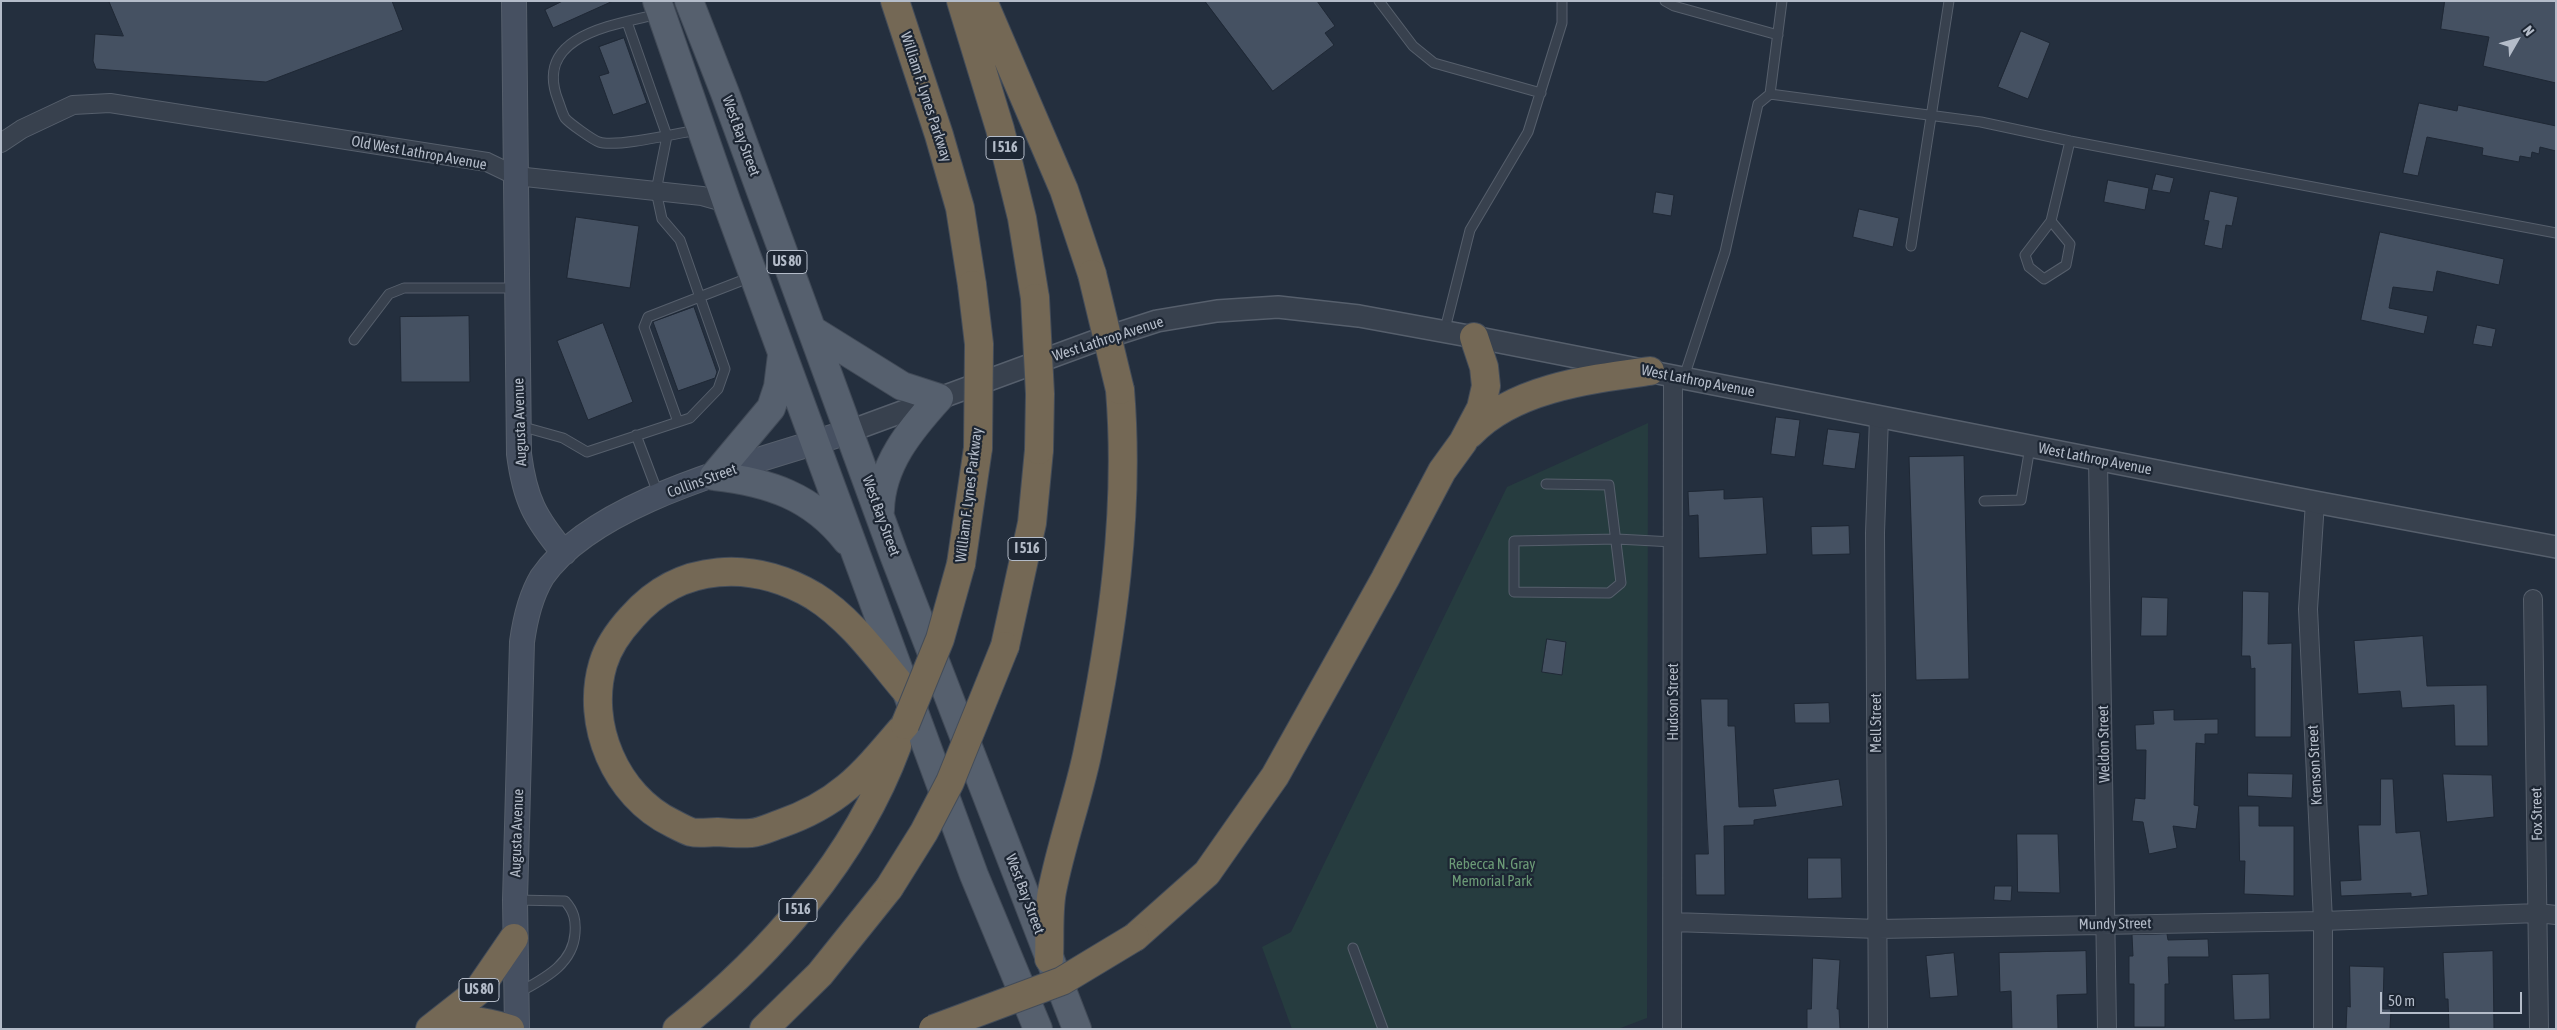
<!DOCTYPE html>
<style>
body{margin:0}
#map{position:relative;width:2557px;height:1030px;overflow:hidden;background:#242f3e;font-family:"Asap Condensed",sans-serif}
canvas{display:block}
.frame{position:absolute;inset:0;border:2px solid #b4bcc9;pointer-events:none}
.north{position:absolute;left:2492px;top:15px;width:50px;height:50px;-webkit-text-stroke:4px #1d2633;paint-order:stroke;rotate:52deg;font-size:14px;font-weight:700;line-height:20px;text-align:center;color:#b4bcc9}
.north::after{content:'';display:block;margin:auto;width:18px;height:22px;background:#b4bcc9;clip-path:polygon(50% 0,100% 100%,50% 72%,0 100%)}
.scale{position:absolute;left:2380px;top:992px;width:142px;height:22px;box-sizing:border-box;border:2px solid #b4bcc9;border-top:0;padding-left:6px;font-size:15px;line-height:18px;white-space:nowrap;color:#b4bcc9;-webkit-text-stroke:4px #1d2633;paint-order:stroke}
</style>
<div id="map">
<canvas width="2557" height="1030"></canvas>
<div class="frame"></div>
<div class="north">N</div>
<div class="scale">50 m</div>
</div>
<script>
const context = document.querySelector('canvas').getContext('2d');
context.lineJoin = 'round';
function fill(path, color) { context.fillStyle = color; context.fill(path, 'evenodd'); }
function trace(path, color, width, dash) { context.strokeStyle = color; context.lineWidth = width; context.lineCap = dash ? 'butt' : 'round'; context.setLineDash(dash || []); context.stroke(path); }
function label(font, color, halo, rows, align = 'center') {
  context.font = font + ' "Asap Condensed",sans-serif'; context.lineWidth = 4.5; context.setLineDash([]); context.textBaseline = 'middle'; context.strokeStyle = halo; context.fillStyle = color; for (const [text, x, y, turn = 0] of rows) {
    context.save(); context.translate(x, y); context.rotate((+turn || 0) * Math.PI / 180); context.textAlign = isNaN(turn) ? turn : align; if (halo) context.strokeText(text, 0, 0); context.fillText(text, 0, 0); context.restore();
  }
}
fill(new Path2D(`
 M1648,423L1647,1018L1618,1029H1292L1262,947L1291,932L1507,487Z`), '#263c3f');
const building = new Path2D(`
 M109,1H392L403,30L266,82L96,69L93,61L95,34L123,36Z
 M563,1H613L553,28L545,10Z
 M1205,1H1317L1335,26L1325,33L1334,45L1273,91Z
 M2445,1H2556V83L2483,66L2489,37L2441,29Z
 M2021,31L2050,43L2028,99L1998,87Z
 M624,38L647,103L613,115L599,76L609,73L599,47Z
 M2419,103L2457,111L2458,105L2556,126V151L2540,147L2539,154L2532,152L2531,158L2520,156L2519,162L2482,155L2483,148L2427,137L2418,176L2403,173Z
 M2156,174L2174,178L2170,193L2152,190Z
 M2108,180L2149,188L2145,210L2104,202Z
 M2210,191L2238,197L2232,226L2226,225L2222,249L2204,245L2209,221L2204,220Z
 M1656,192L1674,195L1671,216L1653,213Z
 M1859,209L1899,218L1893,247L1853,237Z
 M576,217L639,226L630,288L567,278Z
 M2380,232L2504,259L2499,285L2437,271L2433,292L2393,287L2389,308L2428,316L2424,334L2361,320Z
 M694,307L717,372L715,378L678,391L653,322Z
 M469,316L470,382H401L400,317Z
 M603,323L633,402L588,420L557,341Z
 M2477,325L2496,329L2492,347L2473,344Z
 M1776,417L1800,420L1795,457L1771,454Z
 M1828,429L1860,433L1855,469L1823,465Z
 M1964,456L1969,679L1916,680L1909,457Z
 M1724,490V499L1763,497L1767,554L1699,558L1698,515L1689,516L1688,492Z
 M1849,526L1850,554L1812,555L1811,527Z
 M2243,591L2269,592L2268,644L2292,643L2291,737H2255V668L2251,669L2250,656H2242Z
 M2142,597L2168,598L2167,636H2141Z
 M2423,636L2427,686L2487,685L2488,746H2455L2454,705L2402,708L2400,691L2358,694L2354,641Z
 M1547,639L1566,642L1562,675L1542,672Z
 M1701,699H1728V726H1735L1739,807L1776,806L1773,789L1839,779L1843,806L1754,820V825L1724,826L1725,895H1696L1695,854H1708Z
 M1829,703L1830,723H1795L1794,704Z
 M2174,710V720L2218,719V734H2205V744L2196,743L2194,805L2199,806L2196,829L2173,826L2177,848L2149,854L2143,822L2132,821L2135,798L2145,799L2146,750H2136L2135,725L2154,724L2153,711Z
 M2248,773L2293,774L2292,798L2248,796Z
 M2443,774L2492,775L2494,817L2447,822Z
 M2381,779H2393L2396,833L2420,831L2428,895L2411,897V893L2341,896L2340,881L2361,880L2358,825H2380Z
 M2239,806H2259V826H2294V896L2244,894L2245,861H2240Z
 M2017,834H2058L2060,893L2018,892Z
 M1808,858H1841L1842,898L1808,899Z
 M1995,886H2012L2011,901L1994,900Z
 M2167,934L2168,940L2208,939L2209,957H2168L2169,984H2165V1027H2134V984H2129V956H2133L2132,935Z
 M2086,951L2087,994L2057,995L2058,1029H2012L2011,991L2000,992L1999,953Z
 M2493,951L2494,1029H2449L2448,999H2445L2443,953Z
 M1954,953L1958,996L1930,998L1926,956Z
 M1813,958L1840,960L1837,1009H1839L1840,1029H1807V1009H1811Z
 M2350,966L2384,967L2383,1009H2391L2390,1029H2346L2347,1006L2350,1007Z
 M2269,974L2270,1019L2234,1020L2232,975Z`);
fill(building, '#455162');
trace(building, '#1f2835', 1);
const service = new Path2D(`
 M1379,1L1413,46L1434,63L1541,93
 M1665,1L1674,6L1778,35
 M658,14C614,25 533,35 558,100C560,105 562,113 565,118C569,123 593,140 599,142C615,148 679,133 697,130
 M1770,94L1782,1
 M2051,221L2070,244L2066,265L2044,279L2029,267L2025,255L2051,221L2070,141
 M1911,246L1949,1
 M1444,333L1470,230L1528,132L1562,23V1
 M354,340L389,294L404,288H517
 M1684,377L1725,252L1758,104L1770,94L1981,122L2070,141L2556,233
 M678,422L644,327L648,317L751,277
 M520,426L563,438L587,452L690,418L718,389L725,369L680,240L662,219L656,191L667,136L627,22
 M636,435L659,496
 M1546,484L1609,485L1621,583L1609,593L1514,592V541L1617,539L1673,542
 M1984,501L2021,500L2030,447
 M516,900L565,901C574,911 576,920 575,933C573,965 543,979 518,993
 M1353,948L1383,1029`);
const minor = new Path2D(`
 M1,143L22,129L73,105L110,103L487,162L516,176L702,196L727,203
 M2098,460L2107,1029
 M2315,502L2308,609L2323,921V1029
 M2533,599L2539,1029
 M1673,922L1878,929L2323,921L2538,913L2556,915
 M1672,1029L1673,375
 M1878,1029L1875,533L1879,417`);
const tertiary = new Path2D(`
 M850,431L1095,341L1157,321L1217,311L1278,307L1359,316L1474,337L2315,502L2556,547`);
const secondary = new Path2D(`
 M514,1L519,454C525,500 535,518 564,553
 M517,1029L515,900L522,642C525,620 530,597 542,577C597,497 761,462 850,431`);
const primary = new Path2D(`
 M657,1L727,203L974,875L1038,1029
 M689,1L725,93L894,555L1077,1029
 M812,330L902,386L939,398C910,430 881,465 880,510
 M714,476C768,482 812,496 847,541
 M714,476L771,408L778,387L782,355`);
const motorway = new Path2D(`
 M895,1L939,135L960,208L972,285
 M961,1L1000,129L1022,218L1035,298
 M983,1L1064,190L1092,274
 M1470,434C1513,388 1591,379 1650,371
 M961,564L978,448
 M1005,646L1032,523L1039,450
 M905,725C864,773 841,803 780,824C771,827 761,832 751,833C740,834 728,833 717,832C709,832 699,834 691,832C685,830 678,826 672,823C616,796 585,724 603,664C608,647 620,630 632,617C680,562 753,560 814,596C851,619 878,658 906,691
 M1135,937L1207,873L1275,776L1385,579L1442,471L1463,442L1481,408L1486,386L1484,367L1474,337
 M1049,959C1050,937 1048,912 1052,891C1061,845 1077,801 1087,755C1112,636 1130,513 1120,390
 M430,1029L477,992L514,938
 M436,1029C464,1017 482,1020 510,1029
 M677,1029C770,956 856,857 897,746
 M764,1029L820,974L889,888`);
trace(service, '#565f6c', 11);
trace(minor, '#565f6c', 20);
trace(tertiary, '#565f6c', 24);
trace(secondary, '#565f6c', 26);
trace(primary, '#414a57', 30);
trace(motorway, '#434c59', 30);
trace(service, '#38414e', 9);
trace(minor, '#38414e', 18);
trace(tertiary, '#38414e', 21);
trace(secondary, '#465061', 24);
trace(primary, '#56606e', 28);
trace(motorway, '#746855', 28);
const motorwayBridge = new Path2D(`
 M1092,274L1120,390
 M972,285L979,344L978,448
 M1035,298L1040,394L1039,450
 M905,725L940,639L961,564
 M889,888L924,832L950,782L1005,646
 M933,1029L1062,981L1135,937`);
trace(motorwayBridge, '#434c59', 30, []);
trace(motorwayBridge, '#746855', 28);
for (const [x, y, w] of [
 [1005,148,38],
 [787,262,40],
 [1027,549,38],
 [798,910,38],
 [479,990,40]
]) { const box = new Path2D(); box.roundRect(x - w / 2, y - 11.5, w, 23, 4); context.fillStyle = '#1d2633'; context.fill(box); trace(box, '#b4bcc9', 1); }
label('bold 14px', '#b4bcc9', null, [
 ["I 516",1005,148],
 ["US 80",787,262],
 ["I 516",1027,549],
 ["I 516",798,910],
 ["US 80",479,990]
]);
label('15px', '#b4bcc9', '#1d2633', [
 ["William F. Lynes Parkway",926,97,72],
 ["West Bay Street",741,136,70],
 ["Old West Lathrop Avenue",419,153,10],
 ["West Lathrop Avenue",1108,339,-18],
 ["West Lathrop Avenue",1698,381,11],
 ["Augusta Avenue",520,422,-92],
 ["West Lathrop Avenue",2095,459,11],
 ["Collins Street",702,481,-20],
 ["William F. Lynes Parkway",969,495,-83],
 ["West Bay Street",881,516,70],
 ["Hudson Street",1673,702,-90],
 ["Mell Street",1876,723,-90],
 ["Weldon Street",2104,744,-91],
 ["Krenson Street",2315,765,-93],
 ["Fox Street",2537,814,-91],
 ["Augusta Avenue",517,833,-88],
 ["West Bay Street",1025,894,69],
 ["Mundy Street",2115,924,-1]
]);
label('15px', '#6b9a76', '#1d2633', [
 ["Rebecca N. Gray",1492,864],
 ["Memorial Park",1492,881]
]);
</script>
